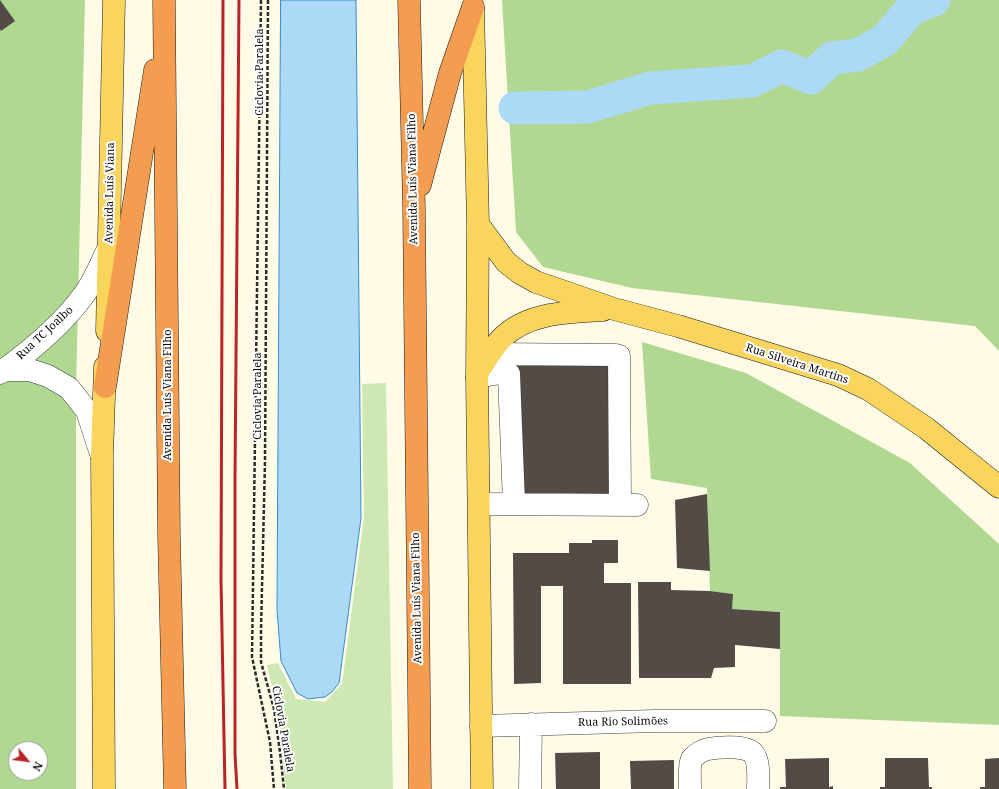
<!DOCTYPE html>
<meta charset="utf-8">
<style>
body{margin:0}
#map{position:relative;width:999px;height:789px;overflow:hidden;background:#fffbe7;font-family:"Noto Serif",serif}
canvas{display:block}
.north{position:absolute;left:8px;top:741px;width:40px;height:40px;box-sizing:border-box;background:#fff;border:1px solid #9d9d9d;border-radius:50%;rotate:119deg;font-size:11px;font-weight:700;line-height:16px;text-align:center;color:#0a0a0a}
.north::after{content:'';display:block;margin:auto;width:14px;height:18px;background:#b82428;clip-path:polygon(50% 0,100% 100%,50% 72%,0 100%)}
</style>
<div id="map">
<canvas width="999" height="789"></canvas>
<div class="north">N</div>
</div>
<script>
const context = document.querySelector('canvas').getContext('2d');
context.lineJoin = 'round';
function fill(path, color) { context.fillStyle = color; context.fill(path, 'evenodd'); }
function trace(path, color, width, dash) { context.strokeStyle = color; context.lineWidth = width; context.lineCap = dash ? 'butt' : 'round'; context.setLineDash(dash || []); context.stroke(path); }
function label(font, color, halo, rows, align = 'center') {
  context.font = font + ' "Noto Serif",serif'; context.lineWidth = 4; context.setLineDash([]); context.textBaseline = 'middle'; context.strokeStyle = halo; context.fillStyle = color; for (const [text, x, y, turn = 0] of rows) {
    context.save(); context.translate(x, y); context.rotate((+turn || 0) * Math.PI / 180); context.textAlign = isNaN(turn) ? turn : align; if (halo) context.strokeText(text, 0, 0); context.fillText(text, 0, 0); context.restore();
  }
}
fill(new Path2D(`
 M386,383L393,789H286L278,712L267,665L278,663L296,699L325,702L342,684L364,517L362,384Z`), '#cde8b2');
fill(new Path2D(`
 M0,0H85L76,391V789H0ZM16,749H40V773H16Z
 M502,0H999V351L975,326L632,288L543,267L516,232Z
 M642,342L746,373L910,463L999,544V725L780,716V612L732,609V594L710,591L707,488L651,479Z`), '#b0d891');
const water = new Path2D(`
 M281,0H356L361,518L339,683L332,692L325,697L308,699L297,693L281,661L277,610Z`);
fill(water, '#acd9f6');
trace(water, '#348dcc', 1);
trace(new Path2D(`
 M515,108L588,107L650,88L752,81L782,66L811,78L832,58L858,55L885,40L911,9L934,0`), '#acd9f6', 33);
fill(new Path2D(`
 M0,0L15,21L1,31L0,29Z
 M550,365L614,366L615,500H516L513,366Z
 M707,494L710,571L677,568L675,500Z
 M592,540H618V563H604V583H631V684H563V586H541V683L514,684L513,553H569V543H592Z
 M638,582H671V590L710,591L733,594L732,609L780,612V649L735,645V667L714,668L711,678H639Z
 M600,752V789H556L555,753Z
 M829,758V787L833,786V789H780V787H786L785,759Z
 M885,758H928L929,787H932V789H880V787H885Z
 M999,758V789H980V787H985V759Z
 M674,760V789H631L630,761Z`), '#524b46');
const minor = new Path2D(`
 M490,354L616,355L619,356L620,505
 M5,370H30L48,376L69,388L87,411L101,454
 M0,373C29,352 62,325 83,296C94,282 101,263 109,247
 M477,377L506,372L509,374L514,504
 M479,504L637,505
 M481,726L655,721H765
 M530,789L531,724
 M690,789C690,782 689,764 692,759C696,754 703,750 708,749C718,747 746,745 753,753C760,761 758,779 758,789`);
const major = new Path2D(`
 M473,8L478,224L477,377L482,789
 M478,224L506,262L520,273L536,282L614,309L678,326L838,375L868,389L926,428L999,487
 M107,331L114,0
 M477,373C485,362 492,348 502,338C528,312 569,312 603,310
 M104,789L102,455L105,367`);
const highway = new Path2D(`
 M164,0L169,536L175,789
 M409,0L414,208L420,789
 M420,185L450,73L473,7
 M105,387L155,70`);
trace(minor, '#3d3d3d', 23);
trace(major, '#1b1b1b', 23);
trace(highway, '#1b1b1b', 23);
trace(new Path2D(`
 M261,0L252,657L270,742L274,789
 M268,0L265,461L261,630V662L274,709L280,752L284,789`), '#2c2c2c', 2.5, [4, 2]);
trace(minor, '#fff', 22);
trace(major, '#f9d55d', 22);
trace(highway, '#f49d50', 22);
trace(new Path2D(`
 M223,0L221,580L225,789
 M237,789L235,754V477L239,0`), '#b82428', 3);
label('11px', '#0a0a0a', '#fff', [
 ["Ciclovia Paralela",260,72,-90],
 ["Avenida Luís Viana Filho",413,179,-91],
 ["Avenida Luís Viana",110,193,-89],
 ["Rua TC Joalbo",45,333,-43],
 ["Rua Silveira Martins",797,364,18],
 ["Avenida Luís Viana Filho",168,395,-90],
 ["Ciclovia Paralela",258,396,-90],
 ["Avenida Luís Viana Filho",417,598,-91],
 ["Rua Rio Solimões",623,722,-1],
 ["Ciclovia Paralela",283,729,80]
]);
</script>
